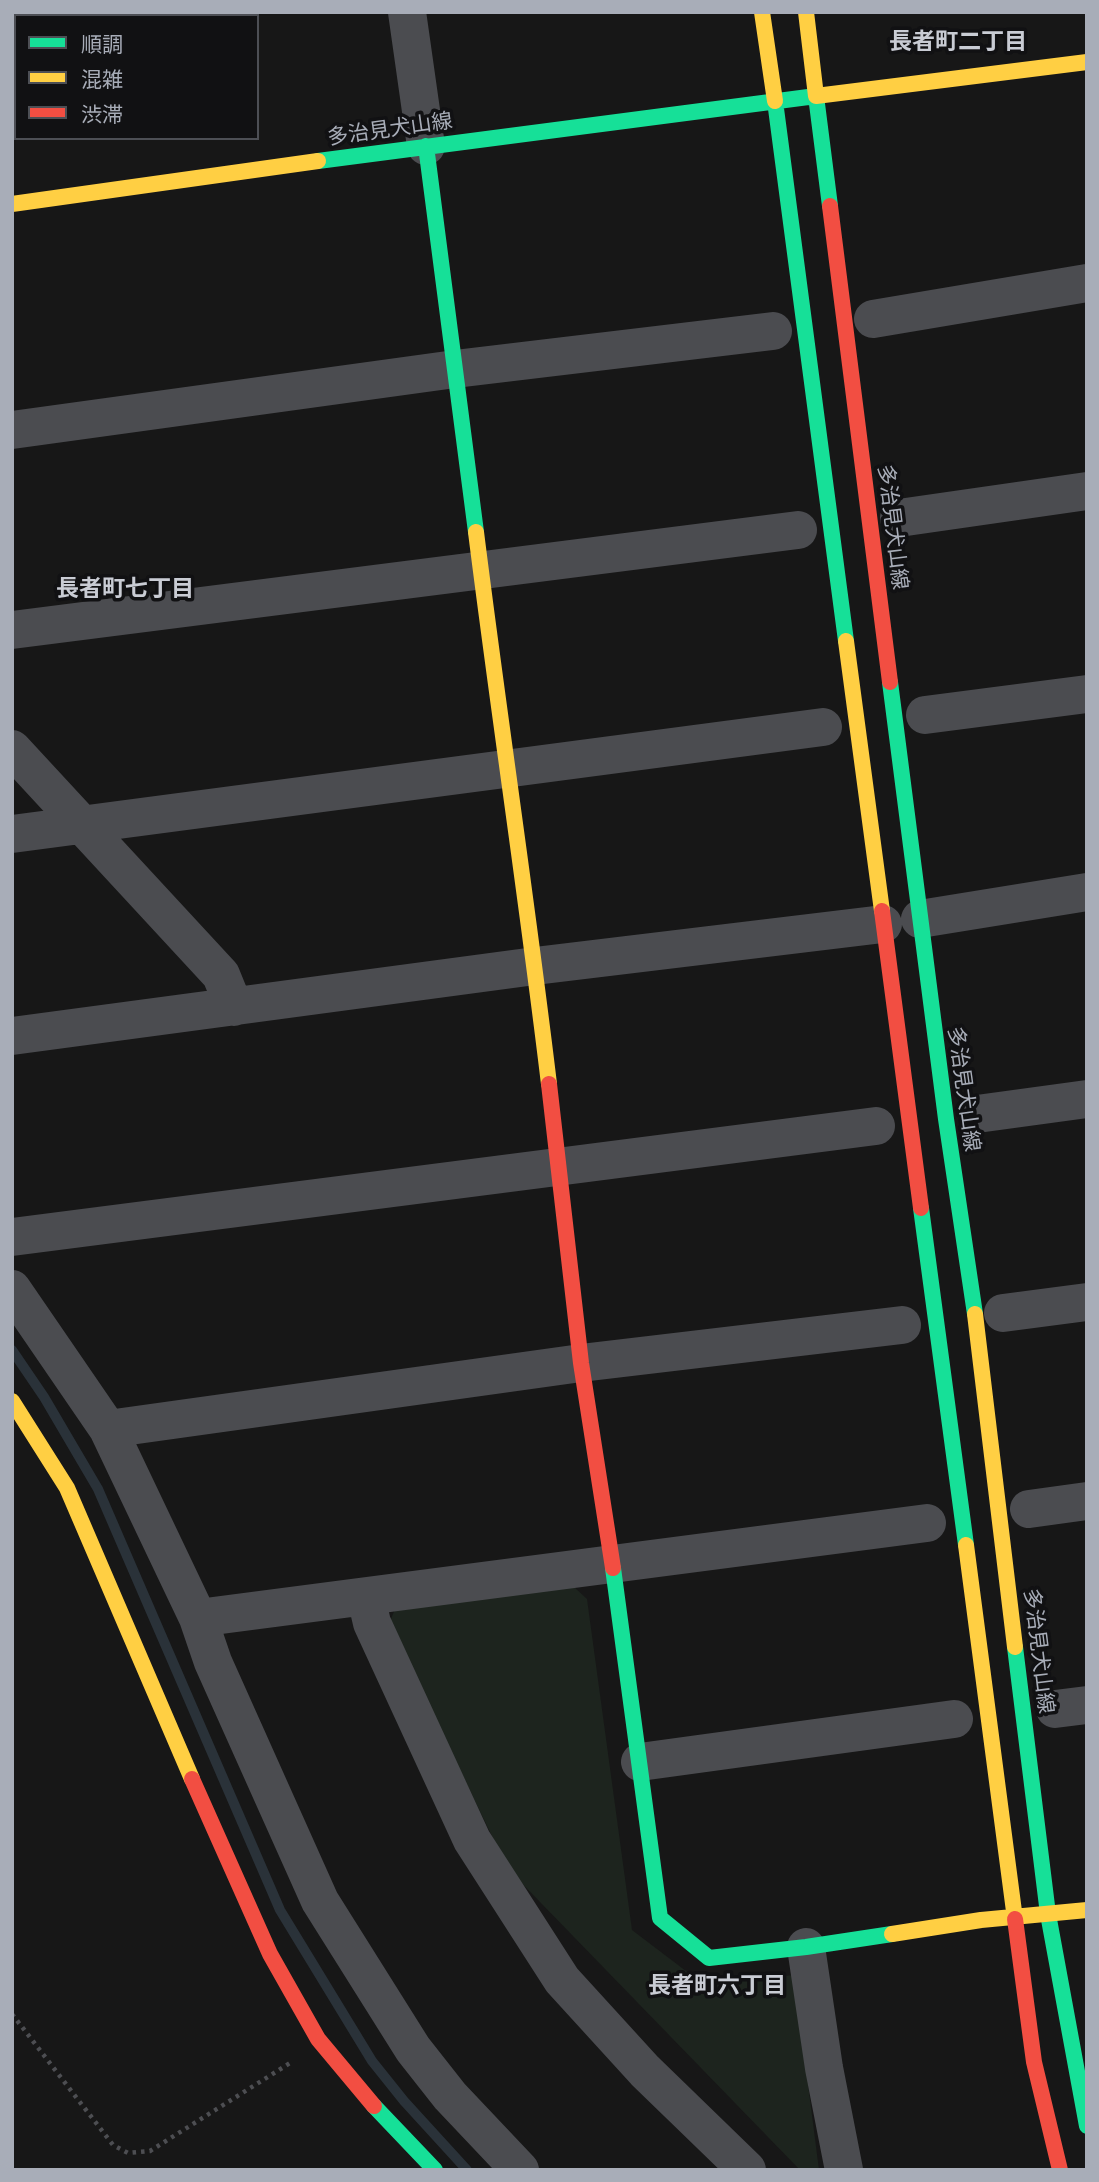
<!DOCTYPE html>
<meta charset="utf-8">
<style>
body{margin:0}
#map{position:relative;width:1099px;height:2182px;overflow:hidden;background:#171717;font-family:Arial,"Noto Sans JP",sans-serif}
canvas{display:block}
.frame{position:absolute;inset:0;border:14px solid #a8adb8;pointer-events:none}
.legend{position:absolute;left:14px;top:14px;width:245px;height:126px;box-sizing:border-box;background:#111113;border:2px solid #4d4f55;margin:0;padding:9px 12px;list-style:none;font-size:21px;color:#a8adb8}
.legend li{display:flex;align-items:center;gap:14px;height:35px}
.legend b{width:35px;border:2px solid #4d4f55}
</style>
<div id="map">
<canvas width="1099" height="2182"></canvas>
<div class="frame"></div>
<ul class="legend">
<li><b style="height:9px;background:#16e098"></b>順調</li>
<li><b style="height:9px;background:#ffcf43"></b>混雑</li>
<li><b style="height:9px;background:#f24e42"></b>渋滞</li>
</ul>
</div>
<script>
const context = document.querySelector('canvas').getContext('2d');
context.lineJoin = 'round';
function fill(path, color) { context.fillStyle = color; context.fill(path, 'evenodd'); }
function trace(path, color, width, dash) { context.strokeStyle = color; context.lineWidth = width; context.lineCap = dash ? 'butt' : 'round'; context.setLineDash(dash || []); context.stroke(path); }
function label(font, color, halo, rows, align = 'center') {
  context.font = font + ' Arial,"Noto Sans JP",sans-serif'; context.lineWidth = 7; context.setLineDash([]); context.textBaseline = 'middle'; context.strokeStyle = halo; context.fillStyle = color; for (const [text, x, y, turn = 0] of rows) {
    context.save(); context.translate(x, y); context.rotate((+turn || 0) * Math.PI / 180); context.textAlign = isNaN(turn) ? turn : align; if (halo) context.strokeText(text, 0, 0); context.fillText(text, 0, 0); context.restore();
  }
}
fill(new Path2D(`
 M573,1586L587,1599L632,1930L703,1984L794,1975L819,2170H800L508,1869L389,1624L395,1609Z`), '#1d241e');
trace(new Path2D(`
 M12,1350L44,1397L98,1489L280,1910L372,2061L404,2101L467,2170`), '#2a3239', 10);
trace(new Path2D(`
 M12,2014L113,2145L128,2153L150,2151L290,2063`), '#4d4e52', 4.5, [3.5, 5]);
trace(new Path2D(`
 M407,12L426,146
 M873,319L1087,283
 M12,430L455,369L773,331
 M899,518L1087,491
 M12,630L798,530
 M925,715L1087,694
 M12,749L221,975L234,1007
 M12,834L823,727
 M920,919L1087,892
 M12,1036L535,966L883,924
 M977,1114L1087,1099
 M12,1237L876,1126
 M12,1289L108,1429L198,1618L213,1662L320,1901L413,2049L450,2096L520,2170
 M1003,1313L1087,1302
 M108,1429L581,1363L902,1325
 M1029,1509L1087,1501
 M366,1597L372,1623L472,1840L562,1980L645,2071L747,2170
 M198,1618L927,1523
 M1055,1709L1087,1705
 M640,1762L954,1719
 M806,1947L824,2068L844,2170`), '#4b4c50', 38);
trace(new Path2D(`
 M775,101L846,641
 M426,146L476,532
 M318,161L816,96L830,206
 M890,682L946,1119L975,1314
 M921,1208L966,1545
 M613,1568L660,1918L709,1958L806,1947L892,1934
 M1015,1647L1048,1914L1087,2126
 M374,2106L435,2170`), '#16e098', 16);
trace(new Path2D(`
 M762,12L775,101
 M806,12L816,96L1087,62
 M12,204L318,161
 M476,532C499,716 527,900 549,1084
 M846,641L882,911
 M975,1314L1015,1647
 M12,1401L67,1488L192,1779
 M966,1545L1015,1919
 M892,1934L981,1920L1087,1910`), '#ffcf43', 16);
trace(new Path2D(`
 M830,206L890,682
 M882,911L921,1208
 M549,1084L581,1363L613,1568
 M192,1779L270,1954L318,2039L374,2106
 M1015,1919L1034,2062L1060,2170`), '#f24e42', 16);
label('21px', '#a8adb8', '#111113', [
 ["多治見犬山線",390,130,-8],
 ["多治見犬山線",892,527,83],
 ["多治見犬山線",963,1089,82],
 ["多治見犬山線",1038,1651,83]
]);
label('bold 23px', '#c9ccd4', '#111113', [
 ["長者町二丁目",958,43],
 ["長者町七丁目",125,590],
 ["長者町六丁目",717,1987]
]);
</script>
